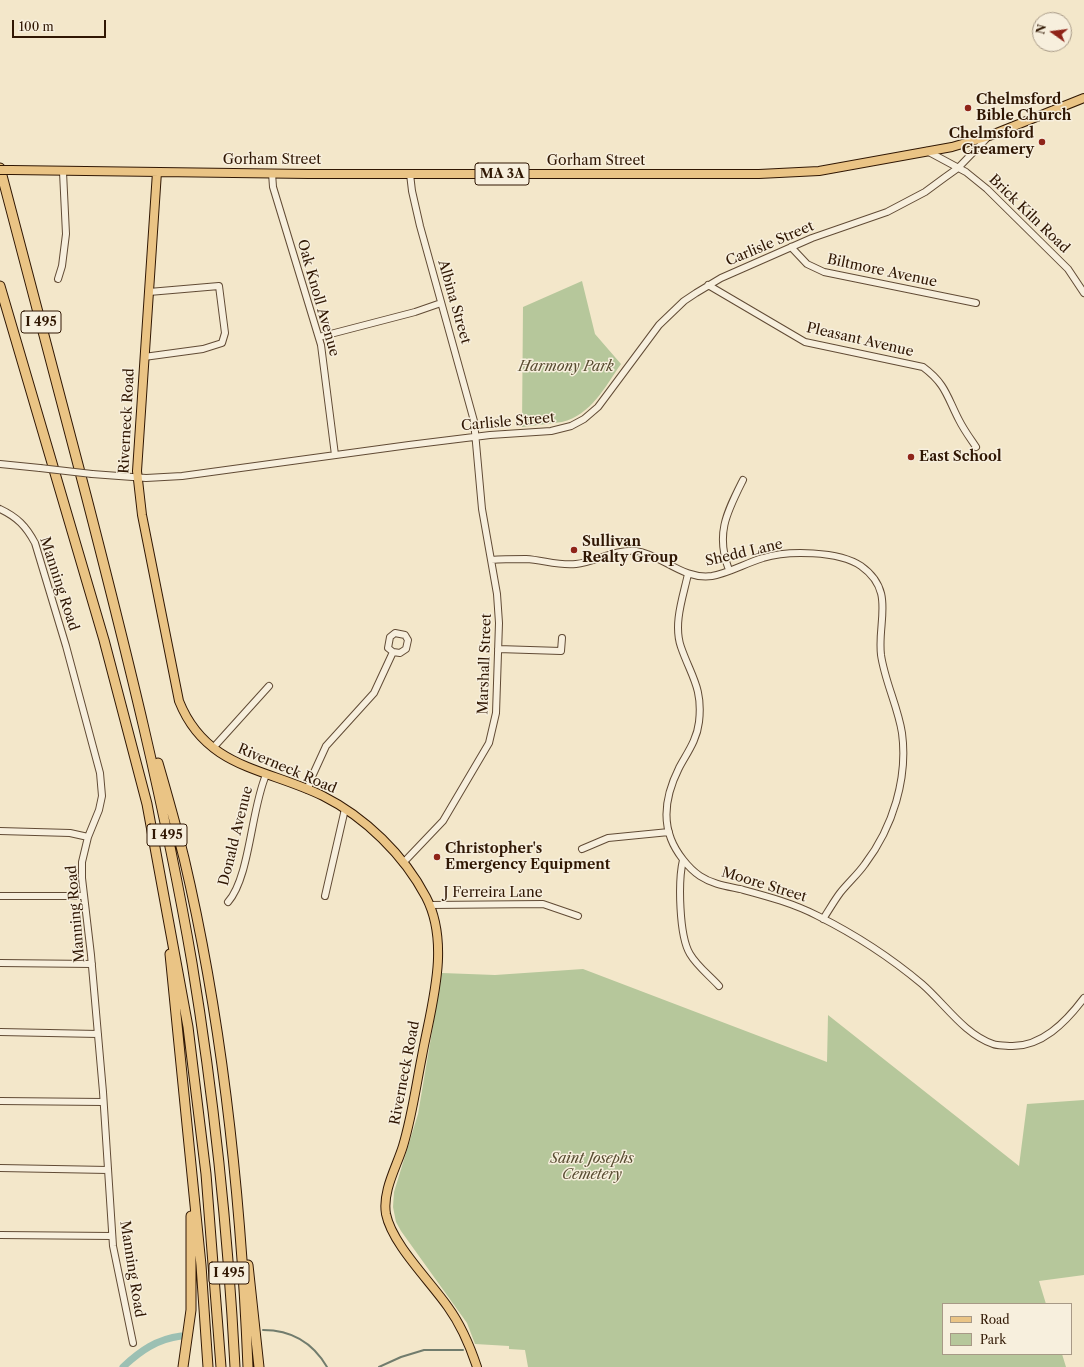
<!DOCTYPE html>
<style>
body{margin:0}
#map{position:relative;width:1084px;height:1367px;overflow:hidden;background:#f3e7ca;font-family:"Libre Caslon Text",serif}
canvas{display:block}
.legend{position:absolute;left:942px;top:1303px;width:130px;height:52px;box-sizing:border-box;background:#f7efdd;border:1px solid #a79986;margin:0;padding:5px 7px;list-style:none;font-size:12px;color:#301703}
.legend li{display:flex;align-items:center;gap:8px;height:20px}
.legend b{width:20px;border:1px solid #a79986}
.north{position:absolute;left:1032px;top:12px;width:40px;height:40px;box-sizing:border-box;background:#f7efdd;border:1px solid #a79986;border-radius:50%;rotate:284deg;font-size:11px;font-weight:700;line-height:16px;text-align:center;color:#301703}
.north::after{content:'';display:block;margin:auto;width:14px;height:18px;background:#8f2418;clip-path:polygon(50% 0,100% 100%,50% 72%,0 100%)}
.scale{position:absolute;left:12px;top:20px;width:94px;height:18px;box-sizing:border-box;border:2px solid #301703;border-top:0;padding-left:5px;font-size:12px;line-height:14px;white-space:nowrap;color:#301703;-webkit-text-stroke:3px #f7efdd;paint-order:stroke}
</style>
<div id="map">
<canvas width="1084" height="1367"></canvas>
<ul class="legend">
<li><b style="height:5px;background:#eac485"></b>Road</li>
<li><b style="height:11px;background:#b6c79b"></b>Park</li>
</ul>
<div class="north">N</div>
<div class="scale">100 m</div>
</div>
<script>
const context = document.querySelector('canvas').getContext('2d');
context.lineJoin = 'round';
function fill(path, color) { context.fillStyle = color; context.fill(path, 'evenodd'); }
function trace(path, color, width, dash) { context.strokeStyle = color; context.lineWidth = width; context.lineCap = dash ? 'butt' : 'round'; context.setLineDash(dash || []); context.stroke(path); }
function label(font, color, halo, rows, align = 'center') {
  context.font = font + ' "Libre Caslon Text",serif'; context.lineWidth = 3; context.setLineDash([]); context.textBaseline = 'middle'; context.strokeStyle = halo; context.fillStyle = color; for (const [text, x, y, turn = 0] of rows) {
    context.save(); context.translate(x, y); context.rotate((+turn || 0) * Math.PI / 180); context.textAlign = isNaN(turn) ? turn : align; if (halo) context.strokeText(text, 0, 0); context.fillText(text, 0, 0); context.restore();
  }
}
fill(new Path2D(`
 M582,281L595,334L621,364C605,387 591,415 562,422C549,424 535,425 522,427L523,307Z
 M583,969L827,1062L828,1015L1019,1166L1027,1104L1084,1100V1275L1039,1281L1046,1304H943V1354H1062L1066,1367H528L525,1350L509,1349V1346L475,1344L467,1323L401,1231L396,1222L393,1207L394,1192L418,1114L442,973L495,975Z`), '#b6c79b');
trace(new Path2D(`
 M263,1330C291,1330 313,1343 327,1367
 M379,1367L401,1357L424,1350H463`), '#717c6d', 2);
trace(new Path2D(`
 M123,1367C140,1351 157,1339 181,1336`), '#9cc0b3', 7);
const minor = new Path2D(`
 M927,151L966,172L987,189L1068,269L1084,293
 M272,173L273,187L321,345L335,455
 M791,247L807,264L824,272L976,303
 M58,279L62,266L66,234L63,172
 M708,285L805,342L923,367C946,384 947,397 959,420C964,430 970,438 976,447
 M319,337L415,312L441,303
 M144,357L203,349L222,343L225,333L219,286L149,292
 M0,464L40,468
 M92,474L146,478L182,476L409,445L490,435L551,431L571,426L584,419L598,407L659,325L684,301L696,293L721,278L812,238L887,212L925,192L944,178L958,168L988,137
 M0,509C17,517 26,526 35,543L66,646L100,773L102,796L99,810L88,837L82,862V878L91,955L103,1092L113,1246L133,1343
 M491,560C503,559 514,559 526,559C543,560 559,566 576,564C595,562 616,549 636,551C663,555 682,580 712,576C729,573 746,563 763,558C788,550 839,551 861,566C896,591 877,621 881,655C885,682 898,707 902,733C908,778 893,827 865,864C858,874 848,883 840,893C834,901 829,910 823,919
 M729,570C715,534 727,512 743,480
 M688,574C683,597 673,624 681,647C691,676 703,688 699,722C697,740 687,753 679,768C668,790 662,816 671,839C676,852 688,868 700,876C712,884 726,886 740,889C766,896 793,903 818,916C854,934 891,958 922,984C945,1004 964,1034 993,1044C998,1046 1004,1045 1009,1046C1041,1048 1066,1022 1084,998
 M498,649L561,651L562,638
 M213,748L269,686
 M308,790L310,781L326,746L374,693L393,652L388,648L390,637L395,633L405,635L408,640L406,649L400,653L393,652
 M0,831L70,833L88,837
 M582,849L608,838L669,832
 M683,860C678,881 679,936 690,954C697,966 710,976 719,986
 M403,863L443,821L489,743L496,713L499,623L497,594L482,509L474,421L420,226L412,191L410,174
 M0,896H84
 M325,896L345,809
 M228,902C250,877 251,809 266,775
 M430,905L543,904L578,916
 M0,963L92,964
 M0,1032L98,1034
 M0,1101L103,1102
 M0,1168L108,1170
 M0,1235L112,1236`);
const major = new Path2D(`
 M11,170L308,174H759L819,171L952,147L989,136L1084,98
 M157,172L137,471L142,515L179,701C206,769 266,768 323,796C365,817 404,855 426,897C451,945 431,1006 422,1056C416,1086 412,1116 403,1146C397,1166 382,1191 386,1214C392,1244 430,1281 448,1307C461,1325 470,1346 477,1367`);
const highway = new Path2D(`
 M0,168C29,277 58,386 86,495C126,650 165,805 192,963C214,1097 228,1232 235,1367
 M0,286L104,640L147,804L188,1027L206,1174L221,1367
 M158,763C167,794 176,826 184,858C223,1024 241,1197 248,1367
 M170,954L201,1265L208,1367
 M248,1265L259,1367
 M183,1367L191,1310V1216`);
trace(minor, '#614b35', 8);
trace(major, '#301703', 10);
trace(highway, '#301703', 11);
trace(minor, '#f7efdd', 6);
trace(major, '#eac485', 8);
trace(highway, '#eac485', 9);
const minorBridge = new Path2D(`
 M40,468L92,474`);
const majorBridge = new Path2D(`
 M0,170H11`);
trace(minorBridge, '#614b35', 8, []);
trace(majorBridge, '#301703', 10, []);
trace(minorBridge, '#f7efdd', 6);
trace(majorBridge, '#eac485', 8);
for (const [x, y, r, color] of [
 [968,108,4,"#8f2418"],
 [1042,142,4,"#8f2418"],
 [911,457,4,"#8f2418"],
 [574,550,4,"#8f2418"],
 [437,857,4,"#8f2418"]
]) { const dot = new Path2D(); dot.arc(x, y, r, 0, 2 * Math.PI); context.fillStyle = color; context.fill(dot); trace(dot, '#f7efdd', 1.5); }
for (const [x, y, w] of [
 [502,174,54],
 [41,322,40],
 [167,835,40],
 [229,1273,40]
]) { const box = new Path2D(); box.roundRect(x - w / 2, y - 11, w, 22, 3); context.fillStyle = '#f7efdd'; context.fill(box); trace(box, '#301703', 1); }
label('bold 13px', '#301703', null, [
 ["MA 3A",502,174],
 ["I 495",41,322],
 ["I 495",167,835],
 ["I 495",229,1273]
]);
label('bold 14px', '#301703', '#f7efdd', [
 ["Chelmsford",976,100],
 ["Bible Church",976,116],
 ["Chelmsford",1034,134,"right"],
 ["Creamery",1034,150,"right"],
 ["East School",919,457],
 ["Sullivan",582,542],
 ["Realty Group",582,558],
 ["Christopher's",445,849],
 ["Emergency Equipment",445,865]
], 'left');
label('14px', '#301703', '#f7efdd', [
 ["Gorham Street",272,160],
 ["Gorham Street",596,161],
 ["Brick Kiln Road",1029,214,44],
 ["Carlisle Street",770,244,-23],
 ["Biltmore Avenue",882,271,12],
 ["Oak Knoll Avenue",318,298,74],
 ["Albina Street",454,302,74],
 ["Pleasant Avenue",860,340,13],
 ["Riverneck Road",127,421,-87],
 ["Carlisle Street",508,422,-5],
 ["Shedd Lane",744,553,-13],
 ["Manning Road",59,584,72],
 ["Marshall Street",485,664,-88],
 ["Riverneck Road",287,769,23],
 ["Donald Avenue",236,836,-76],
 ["Moore Street",764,885,17],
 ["J Ferreira Lane",493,893],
 ["Manning Road",76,914,-95],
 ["Riverneck Road",405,1073,-79],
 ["Manning Road",132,1269,81]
]);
label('italic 14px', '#584c31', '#f7efdd', [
 ["Harmony Park",566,367],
 ["Saint Josephs",592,1159],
 ["Cemetery",592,1175]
]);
</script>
